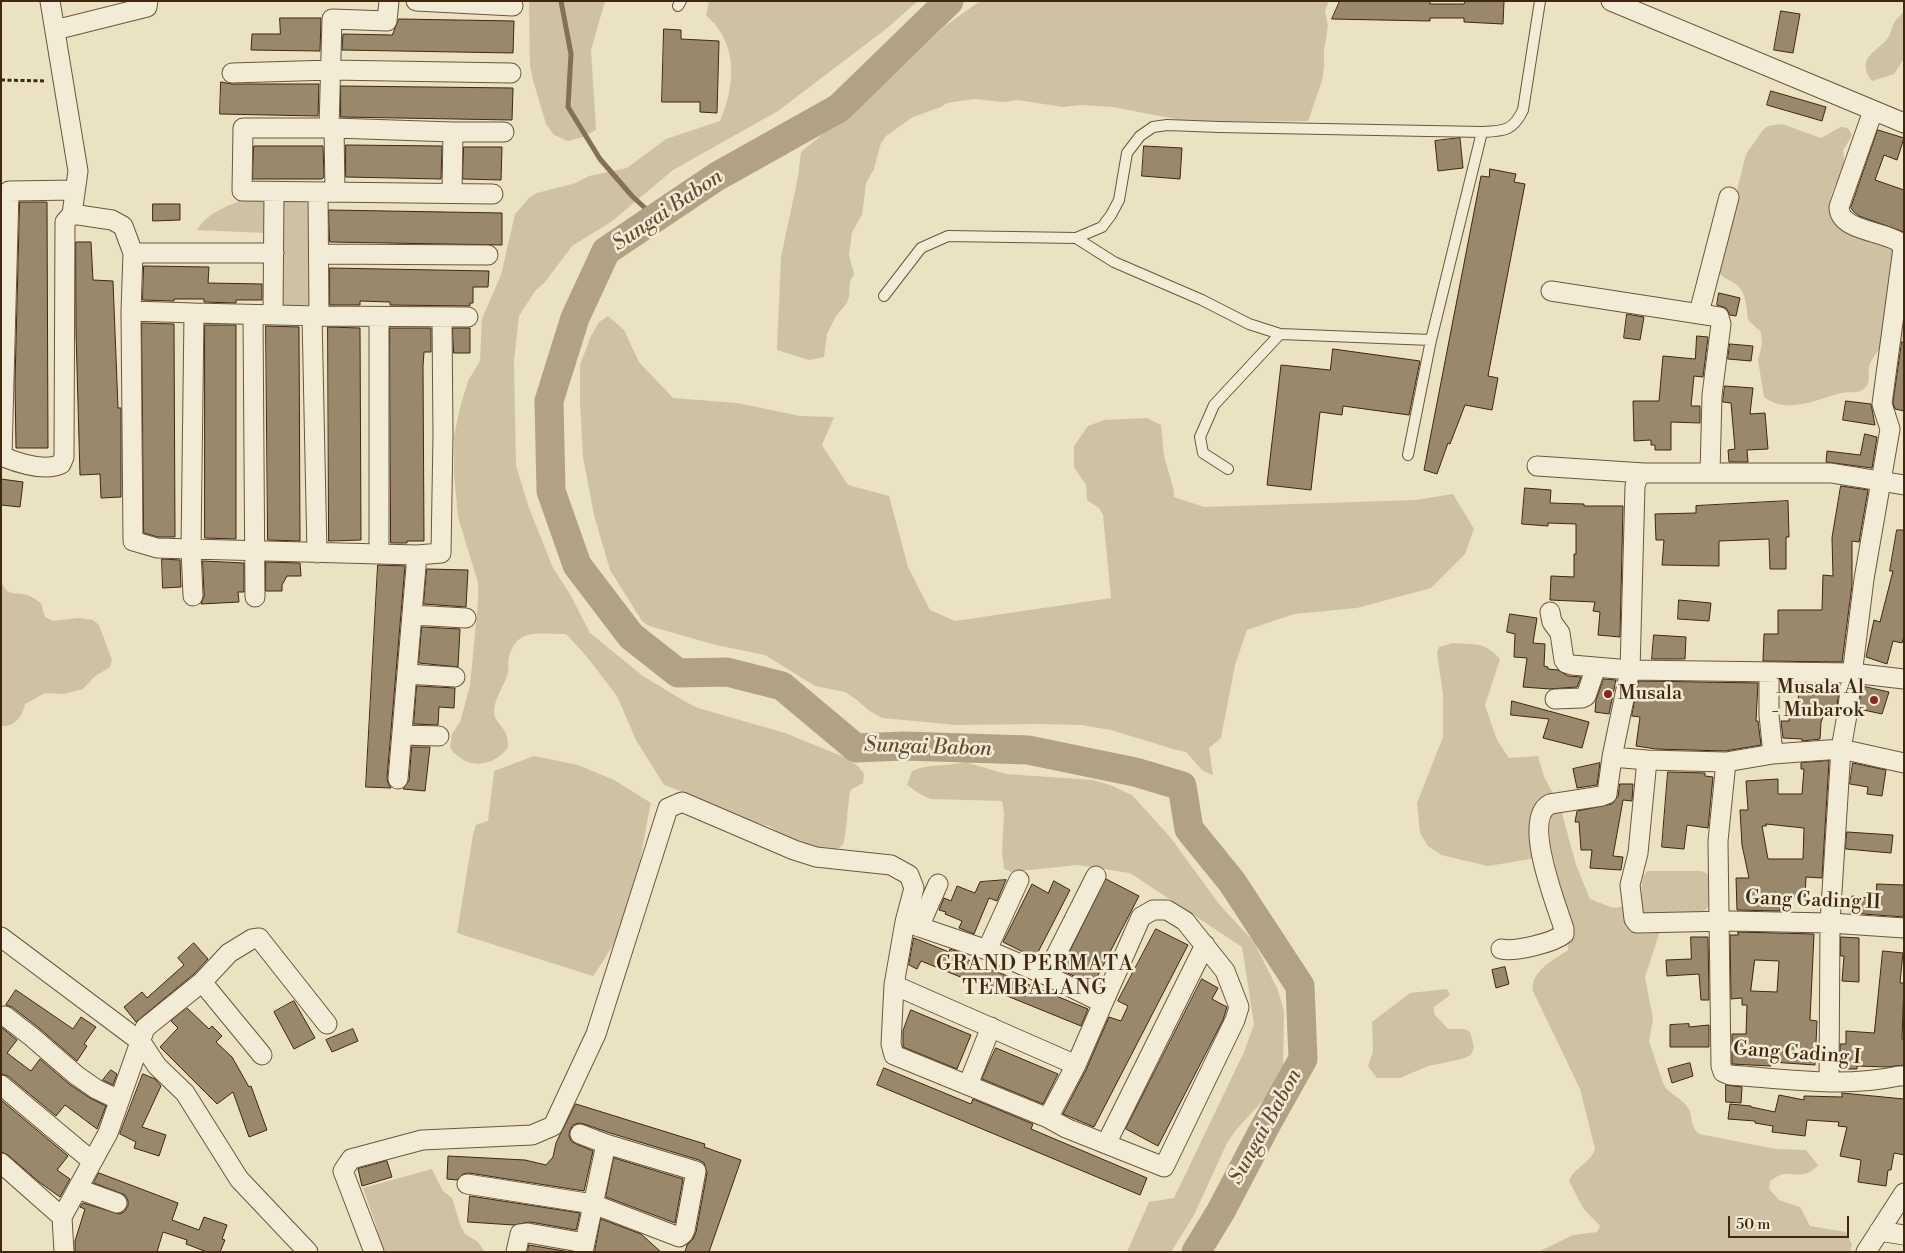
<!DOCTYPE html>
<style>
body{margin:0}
#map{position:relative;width:1905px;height:1253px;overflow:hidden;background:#ebe2c2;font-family:"Libre Bodoni",serif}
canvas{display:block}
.frame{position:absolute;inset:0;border:2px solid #41270e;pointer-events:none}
.scale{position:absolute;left:1728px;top:1216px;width:121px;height:22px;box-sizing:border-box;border:2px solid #41270e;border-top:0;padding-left:6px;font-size:15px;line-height:18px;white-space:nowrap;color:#41270e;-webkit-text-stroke:4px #f2ecd7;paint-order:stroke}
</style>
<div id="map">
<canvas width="1905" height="1253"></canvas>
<div class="frame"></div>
<div class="scale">50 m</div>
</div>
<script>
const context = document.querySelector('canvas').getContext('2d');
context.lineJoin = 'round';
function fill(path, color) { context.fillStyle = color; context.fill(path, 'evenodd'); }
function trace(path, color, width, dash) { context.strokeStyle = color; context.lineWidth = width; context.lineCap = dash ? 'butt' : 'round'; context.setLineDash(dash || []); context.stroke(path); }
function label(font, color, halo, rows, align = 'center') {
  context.font = font + ' "Libre Bodoni",serif'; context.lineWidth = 5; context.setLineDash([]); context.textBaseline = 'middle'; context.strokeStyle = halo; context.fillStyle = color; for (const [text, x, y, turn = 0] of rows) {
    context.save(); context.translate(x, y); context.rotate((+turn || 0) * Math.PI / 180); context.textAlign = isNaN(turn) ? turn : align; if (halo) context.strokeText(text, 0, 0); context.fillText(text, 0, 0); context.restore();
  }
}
fill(new Path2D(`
 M529,1H605L591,50L596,130L583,137L568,141L554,135L546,124L533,80L530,66Z
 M709,1H918L886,29L778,111L673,170L611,222L572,246L545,282L535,291L519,316L514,361L516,466L529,508L553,568L570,594L590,633L643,676L684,701L698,708L785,733L844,757L858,766L864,774L863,783L852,789L850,792C848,801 846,841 843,844C841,848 833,850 830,853L786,838L769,826L739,818L702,802L696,797L664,785L636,740L617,696L587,657L566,634C542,635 517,626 509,657C507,664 510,670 507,676C503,687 494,700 494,712C494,721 502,725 505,732C508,737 508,742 508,747C493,769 465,769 450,748L452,734L460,722L470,686L478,602V583L458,517L454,474V436L461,404L468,381L480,361L482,319L501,275L515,214L530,197L537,193L576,183L589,176L627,168L666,139L720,121C733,91 738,54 717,27C714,22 709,19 706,15Z
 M980,1H1329L1325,11L1328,26L1324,51V67L1322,81L1308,121L1191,122L1113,107L1081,105L1063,107L1018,100L1004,102L974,99L947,103L941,107L913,117L886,136L881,143L874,169L866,183L862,215L852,232L851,240L849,255L854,274L850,281L849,296L847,303L836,316L827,334L824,357L809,360L777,350L781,257L798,177L801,152L895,74L945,26Z
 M1904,11V59L1894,74L1872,81C1855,58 1876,53 1888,38C1891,34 1891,28 1894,23C1896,19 1901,15 1904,11Z
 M1782,124L1821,138L1841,127L1848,128L1852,135L1843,151C1849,172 1827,189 1830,209L1870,241L1904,253V341L1883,344C1878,351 1871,359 1869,367C1868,375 1871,383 1864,389C1858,394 1849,391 1841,393C1817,399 1787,415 1764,397L1758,360L1762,344L1761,332L1748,320C1746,306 1747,291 1734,283C1727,279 1722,277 1717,270L1746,154L1763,130L1768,126Z
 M251,197H266V229L264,233L197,230C206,213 233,203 251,197Z
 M309,202L310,305H282L281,203Z
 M608,316L624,330L639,362L673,398L737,403L800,416L834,417L822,445L848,485L889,496L908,567L930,610L955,621L1111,598L1103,515L1099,508L1087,500L1086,485L1074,467V446L1088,426L1104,420L1147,418L1161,425L1164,456L1174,491V497L1204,507L1416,500L1453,494L1474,529L1465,554L1431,588L1357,608L1294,614L1247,630L1235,665L1221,738L1209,748L1213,775L1203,771L1186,752L1173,749L1111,730L1081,725L1039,724L956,725L882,718L868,710L857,700L845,692L815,686L765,655L716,645L649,626L642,621L610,570L594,515L583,457L580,402V365L591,336L599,322Z
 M1,581C9,598 12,591 27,595C32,596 37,601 41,603L45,617L53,621L78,618L93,620L99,625L112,660L110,667L94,677L83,689L64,694L45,693L25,704C22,717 15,727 1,726Z
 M1453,643C1476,645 1484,641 1500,659L1485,705L1497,740L1509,758L1538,756L1544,777L1560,806L1576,865L1590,899L1613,908L1628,906L1641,893L1643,877L1647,871H1702L1709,875L1710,905L1699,917L1660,931L1645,977L1653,1019L1649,1041L1663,1083C1668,1095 1682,1097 1688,1108C1694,1118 1689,1125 1699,1134L1776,1149L1806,1150L1818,1165C1806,1179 1798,1173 1784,1174C1779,1174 1774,1179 1770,1181L1769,1189L1779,1200L1800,1207L1810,1226L1846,1232L1852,1245L1850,1252H1538L1573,1235L1597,1232L1600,1226L1583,1208L1569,1181C1574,1167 1591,1163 1595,1149L1580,1089L1533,991C1530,971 1554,960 1568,950L1569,925L1545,865L1531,859L1488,866L1441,855L1428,846L1420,833L1417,803L1443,737V694L1437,653L1439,647Z
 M534,756L578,765L614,780L651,803C644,837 639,872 630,905C623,930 608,955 593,976L457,933L473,835L476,825L488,821L494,771Z
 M965,762L1006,774L1093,780L1110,785L1132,795L1170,837L1219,904L1254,942L1278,990L1284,1011L1283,1069L1279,1083L1236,1130L1227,1143L1194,1215L1171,1252H1127L1149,1202L1174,1198L1244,1052L1254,1024L1242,947L1130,873L1078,865L1010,872V871L1004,869L1002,852L1004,813L1002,801L931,799L920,794L907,785L912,771C929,763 947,767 965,762Z
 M1447,989L1450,995L1434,1007V1014L1448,1029H1464L1470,1032L1474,1047L1471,1055L1462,1059L1428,1066L1400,1078H1377L1368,1066L1373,1051L1372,1022L1410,993Z
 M432,1169L443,1191L452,1198L461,1227L465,1234L478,1242L485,1252H382L376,1225L363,1188Z`), '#cec2a3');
trace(new Path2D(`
 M561,1L571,54L568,107L600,159L632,196L656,218`), '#847155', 5);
trace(new Path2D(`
 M949,1L839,108L716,177L606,251L575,318L549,401L551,491L577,565L631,636L678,673L727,672L782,686L856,748L904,746L1028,750L1135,772L1182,786L1189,829L1232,882L1300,986L1303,1059L1266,1125L1221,1211L1196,1252`), '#b1a285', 29);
const building = new Path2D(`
 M1340,1H1430V4H1464L1465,1H1504L1503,24L1464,22V18H1430V21L1332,19Z
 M1781,11L1800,14L1793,53L1774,50Z
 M280,18H321L320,51L251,50L252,34H280Z
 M399,19L514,21L513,53L342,50L343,34L392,35Z
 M664,29L681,30V39L719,41L717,113L700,112V102H662Z
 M221,82L232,84H319L318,116L220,114Z
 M341,86L513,88L512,120L341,117Z
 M1771,91L1826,107L1822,121L1767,105Z
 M1878,130L1904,138L1897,160L1884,155L1875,180L1904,190V232L1859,216L1854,212L1851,208Z
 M1460,138L1463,168L1438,171L1435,141Z
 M346,145L442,146L441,179L346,177Z
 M254,146H323L324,177L322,179H253Z
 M1144,146L1182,148L1180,179L1142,176Z
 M464,147H502L501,180L463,179Z
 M1490,169L1516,174L1514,182L1525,184L1488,376L1498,378L1492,410L1465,405L1450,444L1448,443L1437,474L1424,470L1481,176L1489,177Z
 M20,202H47L48,448H16L15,383Z
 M153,204H180V220L153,221Z
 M329,210L502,213V245L330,242Z
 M76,242H91L93,280L113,281L118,408H121V497L101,498L100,474L80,475L76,332Z
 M144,266L209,267L208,283L262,284V300H236V303L204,302V299H174V301L143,300Z
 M330,268L489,271L488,287H473V303H470V306L390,305V302L360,301V305H330Z
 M1719,293L1740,298L1736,316L1730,315L1726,308L1717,305Z
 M1627,314L1644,317L1640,340L1624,338Z
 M142,323L174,324L175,537H158L144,533Z
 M205,325H236V539L205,538Z
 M266,326L299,327L300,541L268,540Z
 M328,327L360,328L361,540L329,541Z
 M390,328H431V352H424L423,366L424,541H407V543H391Z
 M453,328H470V353H454Z
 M1697,336L1708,337L1703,377L1694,376L1691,406H1700V423L1671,422V450H1655V445H1651V440L1634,441L1633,401H1659L1663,356L1695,359Z
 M1902,342H1904V411L1895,409L1893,403Z
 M1730,344L1753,346L1751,361L1728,359Z
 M1333,349L1420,361L1409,415L1343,406L1342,415L1320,412L1311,490L1267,485L1281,365L1330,370Z
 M1725,386L1753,388L1750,414L1765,413L1768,449L1747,450L1748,462H1729L1728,450L1735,449L1731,403L1723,402Z
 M1846,401L1871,404L1875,425L1843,420Z
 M1865,434L1877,437L1872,468L1826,462L1827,451L1860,455Z
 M1,479L23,482L20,507L1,505Z
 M1841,486L1868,490L1859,542L1852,541V585L1842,662L1763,661L1764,634H1778V610H1822L1823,575L1833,576L1832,538Z
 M1525,488L1551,490L1550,503L1584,504V506H1623L1620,637L1598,635L1600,612L1593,611L1595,602L1550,600L1551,576L1574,577V554H1576V524L1548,523V526L1522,524Z
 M1788,501L1789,537H1786V569H1770L1769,539L1719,541V566L1662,565L1664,540H1656L1655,514L1696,513V506Z
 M1897,530H1904V636L1902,643L1893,641L1887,664L1866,657L1874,620L1880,622L1893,571H1890Z
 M162,559L180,560L181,587L163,588Z
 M203,561L244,563V592H238L239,602L201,604L204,596Z
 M266,562L300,563L301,576H287L282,585V591H266Z
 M378,565L405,566L387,778L388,783L391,788L366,787Z
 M427,569L468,570L466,607L424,604Z
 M1679,600L1711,603L1709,621L1678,619Z
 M1510,614L1537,618L1533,643L1545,644L1544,666L1548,667V669L1558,670L1568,676L1581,677L1577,687L1550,689L1523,687L1527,658L1514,657L1515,634L1507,632Z
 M422,627L460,629L458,667L419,663Z
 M1654,635L1686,637L1685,659H1652Z
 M1604,679L1616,680L1609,714L1595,712L1596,700Z
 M1639,681L1758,683L1756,721H1758L1761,745L1725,751L1656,749L1636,746L1640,717L1632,716Z
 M1827,684H1840L1836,712H1825L1821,722L1820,739L1802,741V739L1783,738L1781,721H1789V716H1797L1799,688L1826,689Z
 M417,686L455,688L454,708L439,707L438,725L414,724Z
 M1862,686L1889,692L1882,714L1859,709Z
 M1512,701L1589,722L1582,748L1543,738L1549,719L1511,715Z
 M412,747H430L425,791L403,789L409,780Z
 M1829,761L1822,878L1806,877L1805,898L1781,897L1780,911L1737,910L1736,878H1749L1742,845L1740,810H1748L1746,781L1778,779V794H1802L1804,769H1801V763ZM1766,824L1804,828L1803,859H1768L1762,826H1766Z
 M1600,763L1597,785L1577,788L1573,769Z
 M1853,763L1886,770L1882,796L1867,794L1868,787L1850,784Z
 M1668,772L1705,773V776L1713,777L1708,828L1687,825L1684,849L1662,847Z
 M1620,784H1633L1632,801L1623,800L1613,856L1623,857L1621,870L1590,868L1592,850H1581L1579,822H1575L1577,811L1612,804L1618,796Z
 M1847,832L1893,835L1891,853L1846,849Z
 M1106,879L1139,896L1093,985L1061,970Z
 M1006,880L997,901L989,898L974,934L959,928L962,921L945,914L946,912L939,910L944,898L951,901L957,886L975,893L980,882Z
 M1054,881L1070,890L1035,958L1003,942L1032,884L1048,893Z
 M1877,884L1904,885V917L1850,913L1852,896L1876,899Z
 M1156,929L1188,945L1094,1127L1063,1114L1086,1070L1109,1017L1121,1021L1128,1006L1118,1001Z
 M1738,932L1814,934L1810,1020L1817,1021L1815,1065L1771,1062V1066L1732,1064V1051L1744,1047L1732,1046V1034H1746L1747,1005H1742V998L1731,999L1730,935H1738ZM1755,960L1779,961L1777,992L1751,991Z
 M1691,937H1708L1709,1000H1701L1699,974L1667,976L1666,960L1691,959Z
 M1841,937L1859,938V982L1842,981L1844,956H1841Z
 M914,938L949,952L950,949L965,954L964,958L973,962L971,966L986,973L988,968L1088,1009L1081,1026L921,961L917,969L909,965Z
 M194,943L208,959L194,974L136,1022L124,1007L142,992L147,998L184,965L178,958Z
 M1883,951L1903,953L1900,983H1904L1902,1039H1904V1065L1887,1067L1857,1066V1069H1840V1044H1846V1031L1874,1033Z
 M1505,967L1509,984L1496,988L1492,970Z
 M1202,979L1218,988L1212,999L1227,1007L1223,1020L1158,1146L1126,1129Z
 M16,990L73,1029L81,1017L96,1027L84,1044L87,1046L77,1061L39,1028L12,1007L6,1005Z
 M294,1001L315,1038L294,1049L274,1012Z
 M187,1008L209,1029L212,1026L222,1036L216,1042L232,1057L249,1087L251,1086L267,1130L249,1137L233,1092L217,1104L160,1047L178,1028L171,1021Z
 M911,1010L971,1035L957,1069L903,1047V1031Z
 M1689,1024V1027L1709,1025V1047H1670V1025Z
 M1,1027L17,1040L7,1053L31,1071L40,1059L69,1084L90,1098L106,1106L97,1129L65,1105L56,1116L8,1076L1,1074Z
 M353,1029L358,1041L332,1052L326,1040Z
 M996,1048L1058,1074L1043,1104L982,1079Z
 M1690,1063L1693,1076L1672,1083L1668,1069Z
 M884,1068L971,1104L973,1099L1033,1124L1031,1129L1147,1178L1140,1195L877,1085Z
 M111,1070L117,1074L113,1085L103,1080Z
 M143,1074L155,1079L161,1086L142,1127L166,1135L159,1156L134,1148L136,1142L120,1134Z
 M1726,1085L1742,1087L1741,1103L1726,1102Z
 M1842,1093L1904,1099V1155L1894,1153L1891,1170H1888L1886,1186L1858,1182L1861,1160L1840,1156L1847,1127L1838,1126L1839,1122L1807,1120L1805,1136L1772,1132L1773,1126L1755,1123V1121L1728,1119L1730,1104L1751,1106V1107L1775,1112L1779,1095L1804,1100V1096L1842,1097Z
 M1,1100L68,1156L57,1170L70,1179L60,1197L39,1182L8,1155L1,1152Z
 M576,1104L705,1144L704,1147L741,1160L709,1252H685L687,1245L693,1239L696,1232L707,1173L704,1163L699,1160L610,1133L584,1124L579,1123L573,1125L570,1130L569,1135L571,1141L576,1144L593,1151L584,1191L469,1173L463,1174L457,1180L447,1179L448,1156L525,1160L546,1165L553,1157L556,1143Z
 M614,1158L683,1179L675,1223L606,1197Z
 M387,1161L392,1177L362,1186L358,1169Z
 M99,1173L178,1203L172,1220L199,1230L204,1217L227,1225L222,1239L225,1240L220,1252H207L186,1244L187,1240L163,1232L157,1252H75V1241L85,1209L80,1207L83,1203L119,1214L124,1212L128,1206V1201L125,1195L94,1183Z
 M470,1196L580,1213L576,1230L530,1222L514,1225L468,1222Z
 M601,1219L641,1234L661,1252H595Z
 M529,1245L570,1252H528Z`);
fill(building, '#99886c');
trace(building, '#41270e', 1);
const service = new Path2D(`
 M678,6L681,1
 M1076,238L1114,262L1202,300L1249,324L1280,334L1431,340
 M884,296L921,248L948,236L1076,238L1102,227L1111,215L1119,200L1127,153L1140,136L1153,127L1167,125L1219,127L1482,132C1504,131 1513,131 1523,110L1540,1
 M1408,455L1431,340L1482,132
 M1228,469L1203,453L1200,437L1214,405L1280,334`);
const minor = new Path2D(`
 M416,1L513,6
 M1611,1L1904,123
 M55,30L147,7L148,1
 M232,73L331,70L511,73
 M329,128L332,19L387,21L389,1
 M334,128L335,192
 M453,132L334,128H243L242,191L493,194
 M318,192L319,316L468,317
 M452,193L453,132H504
 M72,214L112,220L123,226L133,253L131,311L133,541L157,548L191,549L193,596
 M133,253H274
 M319,254L488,255
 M1551,291L1719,317L1721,324L1712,395L1710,473
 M131,311L194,313L191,549L417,555L398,779
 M194,313L319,316
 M1699,313L1729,197
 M253,315L255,597
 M273,315L274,192
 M312,316L317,553
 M1,456C18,463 44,472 61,464L64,457L65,222L72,214L78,171L50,1
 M2,456L9,191L75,190
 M1537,466L1644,473
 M1904,485L1831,473H1644L1638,477L1635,486L1630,670L1612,757L1647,760L1638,853L1630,885L1634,919L1637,923L1730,921L1830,923L1904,928
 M379,554V317
 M417,555L441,553L443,435L442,318
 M1550,612L1552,622L1560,633L1564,660L1566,663L1572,665L1630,670L1852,673L1904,679
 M412,615L466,618
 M1769,672V715L1773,754
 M407,674L455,677
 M1555,699L1582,698L1586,696L1596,667
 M402,735L439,736
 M1647,760L1726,762L1773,754L1841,749L1904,763
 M1726,762L1718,841L1721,1066L1723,1072L1730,1075C1786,1079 1843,1088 1899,1076H1904
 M919,927L938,884
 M1,937L141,1042L157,1066L185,1093L239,1179L308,1252
 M1501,949C1515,952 1553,943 1564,934V929C1557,906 1521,819 1550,804L1602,796L1607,794L1612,757
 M987,950L1019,880
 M1046,975L1096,876
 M202,982L262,1055
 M894,985L891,1044L894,1055L1048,1118L1076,1065L1103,1003L1046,975L987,950L905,922
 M5,1016L32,1037L76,1075L96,1089L119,1100
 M1829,1082L1830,923L1841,749L1847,715L1864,579L1890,429L1882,404L1903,248C1902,248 1899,242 1899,242C1884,231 1839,231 1839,207L1873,111
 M1,1085L92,1161
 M968,1085L991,1027
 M1048,1118L1066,1128L1164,1167L1235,1020L1239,1007L1225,971L1185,921L1167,910H1153L1141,917L1103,1003
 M580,1134L606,1144
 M1106,1144L1205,945
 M1,1163L62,1217
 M467,1184L593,1204L679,1237L683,1234L685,1230L696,1171L606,1144L583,1252
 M78,1189L117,1203
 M1879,1231L1904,1235
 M64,1252L62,1217L108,1133L145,1028L202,982L229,953L252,939L259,938L327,1024
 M374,1252L343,1171L351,1159L422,1140L532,1135L553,1126L596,1034L668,808L682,802L794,850L816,857L891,865L909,875L914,888L905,922L894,985L1076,1065
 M516,1252L520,1234L528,1233L585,1243
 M1866,1252L1904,1193`);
trace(service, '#6c563b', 12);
trace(minor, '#6c563b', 21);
trace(new Path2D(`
 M1,80L46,81`), '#41270e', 3, [4, 2.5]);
trace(service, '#f2ecd7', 10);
trace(minor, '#f2ecd7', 19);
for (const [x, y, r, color] of [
 [1608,694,5,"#8f2418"],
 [1874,700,5,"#8f2418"]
]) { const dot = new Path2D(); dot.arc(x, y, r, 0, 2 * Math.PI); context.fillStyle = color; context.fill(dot); trace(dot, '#f2ecd7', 2); }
label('20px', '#41270e', '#f2ecd7', [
 ["Musala Al",1864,688],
 ["- Mubarok",1864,711],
 ["Musala",1618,694,"left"]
], 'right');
label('20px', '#41270e', '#f2ecd7', [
 ["Gang Gading II",1813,901,2],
 ["Gang Gading I",1797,1054,4]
]);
label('italic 21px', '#634c32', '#f2ecd7', [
 ["Sungai Babon",668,211,-34],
 ["Sungai Babon",928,748,2],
 ["Sungai Babon",1266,1127,-61]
]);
context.letterSpacing = '1px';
label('21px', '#41270e', '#f2ecd7', [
 ["GRAND PERMATA",1035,965],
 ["TEMBALANG",1035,989]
]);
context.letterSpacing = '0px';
</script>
